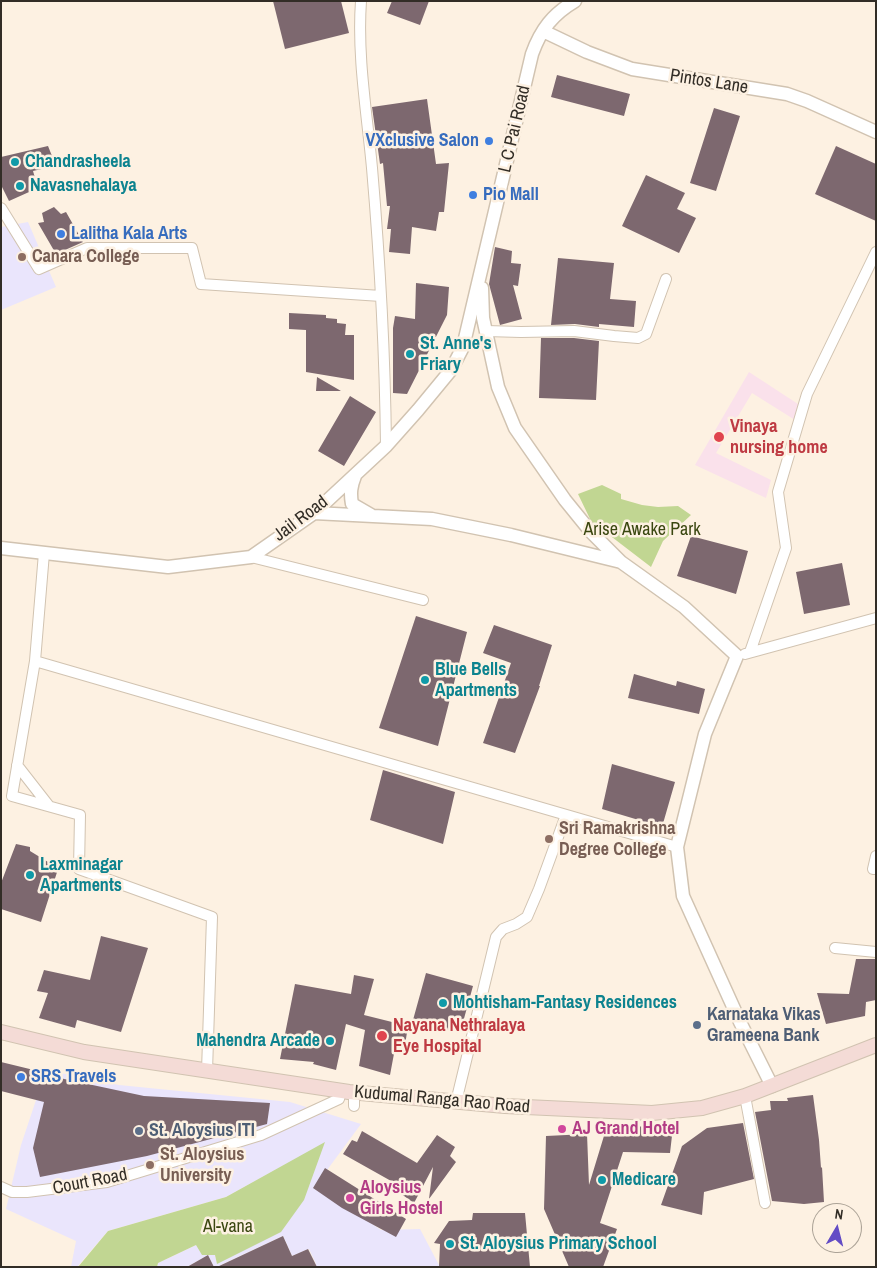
<!DOCTYPE html>
<style>
body{margin:0}
#map{position:relative;width:877px;height:1268px;overflow:hidden;background:#fdf1e2;font-family:"Archivo Narrow",sans-serif}
canvas{display:block}
.frame{position:absolute;inset:0;border:2px solid #322d26;pointer-events:none}
.north{position:absolute;left:812px;top:1203px;width:50px;height:50px;box-sizing:border-box;background:#fdf1e2;border:1px solid #aca397;border-radius:50%;rotate:8deg;font-size:14px;font-weight:700;line-height:20px;text-align:center;color:#322d26}
.north::after{content:'';display:block;margin:auto;width:18px;height:22px;background:#634cc5;clip-path:polygon(50% 0,100% 100%,50% 72%,0 100%)}
</style>
<div id="map">
<canvas width="877" height="1268"></canvas>
<div class="frame"></div>
<div class="north">N</div>
</div>
<script>
const context = document.querySelector('canvas').getContext('2d');
context.lineJoin = 'round';
function fill(path, color) { context.fillStyle = color; context.fill(path, 'evenodd'); }
function trace(path, color, width, dash) { context.strokeStyle = color; context.lineWidth = width; context.lineCap = dash ? 'butt' : 'round'; context.setLineDash(dash || []); context.stroke(path); }
function label(font, color, halo, rows, align = 'center') {
  context.font = font + ' "Archivo Narrow",sans-serif'; context.lineWidth = 5; context.setLineDash([]); context.textBaseline = 'middle'; context.strokeStyle = halo; context.fillStyle = color; for (const [text, x, y, turn = 0] of rows) {
    context.save(); context.translate(x, y); context.rotate((+turn || 0) * Math.PI / 180); context.textAlign = isNaN(turn) ? turn : align; if (halo) context.strokeText(text, 0, 0); context.fillText(text, 0, 0); context.restore();
  }
}
fill(new Path2D(`
 M28,222L56,287L1,310V227Z
 M46,1070L119,1085L290,1102L361,1124L316,1185L381,1230L420,1229L440,1267H310L316,1264L309,1249L292,1256L283,1236L221,1265L222,1267H214L208,1255L187,1267H157L158,1263L196,1245L215,1255L217,1263L325,1143L226,1197L108,1231L77,1267H71L76,1241L6,1209L21,1145Z`), '#eae5fc');
fill(new Path2D(`
 M749,372L801,406L795,420L752,393L716,453L771,480L766,498L695,465Z`), '#fae1eb');
fill(new Path2D(`
 M602,485L621,494V499L642,505L658,507L678,506L691,515L663,541L651,567L591,521L578,494Z
 M325,1142L304,1200L281,1232L217,1264L215,1255H202L196,1245L158,1263L157,1267H78L108,1231L226,1197Z`), '#c1d692');
fill(new Path2D(`
 M273,1H341L349,33L285,49Z
 M392,1H429L420,25L387,13Z
 M557,75L630,94L624,116L551,97Z
 M427,99L436,164L449,163L444,212H439L436,231L412,227L410,254L389,252L391,229H387L390,206H387L383,163L380,164L372,107Z
 M714,108L740,116L716,191L690,183Z
 M48,146L52,156L48,157L50,167L33,171L38,188L9,201L1,185V157Z
 M836,146L876,164V221L815,194Z
 M646,175L685,193L677,209L696,218L679,253L622,226Z
 M54,207L61,214L66,212L83,242L56,254L38,223L44,222L42,213Z
 M495,247L512,251L511,263L521,264L518,286L513,285L522,319L500,325L489,284Z
 M558,258L614,263L610,299L636,301L634,327L599,324V327L575,324L551,325Z
 M416,283L449,287L447,315L407,394L393,393V328L395,316L415,319Z
 M289,313L326,315V318L337,319V323L346,324L345,335H354V380L306,372V330L289,329Z
 M541,338H574L599,341L596,400L539,398Z
 M317,377L341,391H316Z
 M350,396L376,412L344,466L318,451Z
 M691,536L748,551L736,594L677,576Z
 M842,563L850,605L804,614L796,572Z
 M416,616L467,632L438,746L379,728Z
 M494,625L552,645L539,686H540L515,753L483,743L511,663L483,653Z
 M634,674L676,686L677,681L705,689L699,714L628,698Z
 M612,764L675,782L662,827L602,809Z
 M383,770L455,792L443,844L370,820Z
 M16,844L30,847V851L48,862L59,866L41,922L1,909V883Z
 M101,936L148,948L121,1032L77,1020L75,1028L39,1018L48,993L37,991L44,970L90,980Z
 M856,959H876V1000L866,1002L865,1016L826,1024L817,993L849,994Z
 M426,973L473,986L460,1033L413,1020Z
 M354,975L374,979L364,1015L408,1026L405,1045L396,1043L390,1075L359,1066L365,1030L346,1024L336,1070L313,1064L314,1062L280,1059L295,984L351,994Z
 M1,1062L42,1072L41,1074L144,1096L270,1103L267,1124L147,1156L40,1177L33,1148L44,1102L1,1091Z
 M813,1095L819,1140L821,1168L822,1167L824,1202L804,1204L772,1201L755,1112L771,1110L770,1101H788L787,1098Z
 M743,1123L754,1179L704,1192L702,1215L661,1205L682,1146L707,1128Z
 M607,1126L673,1127L670,1153L623,1152L600,1223L617,1229L603,1267H569L544,1209L546,1136L587,1134L589,1185Z
 M362,1131L417,1163L437,1135L455,1147L450,1156L456,1162L429,1199L433,1167L414,1203L397,1191L400,1186L343,1154L352,1140L357,1142Z
 M325,1168L406,1219L396,1237L342,1208L313,1188Z
 M473,1213H525L530,1267H439L440,1244L434,1243L449,1221L472,1220Z
 M283,1236L292,1256L308,1249L317,1267H217Z
 M208,1255L214,1267H187Z`), '#7d686f');
const minor = new Path2D(`
 M361,1C357,57 367,113 372,168C380,261 385,353 386,446
 M1,208L39,269L87,248H192L201,284L381,296
 M486,331L521,332L574,331L614,336L638,338L646,334L666,279
 M44,553L35,661L12,796L80,815L79,869L212,917L207,1071
 M251,557L423,600
 M750,652L786,548L778,492L807,394L876,252
 M745,654L876,618
 M35,661L677,847
 M17,765L49,806
 M876,856L873,869H876
 M835,948L876,952
 M354,1093V1106
 M745,1096L765,1203
 M456,1102L496,937L503,929L516,924L527,917L539,889L566,815
 M1,1187L12,1192H27L107,1182L261,1135L339,1099L341,1091`);
const tertiary = new Path2D(`
 M543,31L587,52L632,69L787,94L807,101L876,132
 M482,288L483,318L498,387L515,428L565,500L591,532L621,562
 M355,476C351,486 350,493 352,504L371,515
 M314,513L432,519L511,535L621,562L684,607L737,656L705,734L677,847L683,896L740,1022L772,1086
 M1,548L168,567L251,557L314,513L386,446L418,410L451,370L463,347L532,54C541,29 553,14 575,1`);
const secondary = new Path2D(`
 M1,1032L84,1052L349,1092L505,1106L652,1113L702,1108L745,1096L876,1045`);
trace(minor, '#d1c3b1', 12);
trace(tertiary, '#d1c3b1', 15);
trace(secondary, '#d1c3b1', 16);
trace(minor, '#fff', 10);
trace(tertiary, '#fff', 12);
trace(secondary, '#f4dbd6', 14);
for (const [x, y, r, color] of [
 [489,141,5,"#3f7fe0"],
 [15,162,5,"#0f9aa8"],
 [20,186,5,"#0f9aa8"],
 [473,195,5,"#3f7fe0"],
 [61,234,5,"#3f7fe0"],
 [22,257,5,"#8d6e63"],
 [410,354,5,"#0f9aa8"],
 [719,437,6,"#e0444e"],
 [425,680,5,"#0f9aa8"],
 [549,839,5,"#8d6e63"],
 [30,875,5,"#0f9aa8"],
 [443,1003,5,"#0f9aa8"],
 [697,1025,5,"#5c6f8a"],
 [382,1036,6,"#e0444e"],
 [330,1041,5,"#0f9aa8"],
 [21,1077,5,"#3f7fe0"],
 [562,1129,5,"#d1479c"],
 [139,1131,5,"#5c6f8a"],
 [150,1165,5,"#8d6e63"],
 [602,1180,5,"#0f9aa8"],
 [350,1198,5,"#d1479c"],
 [450,1244,5,"#0f9aa8"]
]) { const dot = new Path2D(); dot.arc(x, y, r, 0, 2 * Math.PI); context.fillStyle = color; context.fill(dot); trace(dot, '#fdf1e2', 2); }
label('18px', '#322d26', '#fdf1e2', [
 ["Pintos Lane",709,82,9],
 ["L C Pai Road",515,129,-77],
 ["Jail Road",301,519,-37],
 ["Kudumal Ranga Rao Road",442,1100,5],
 ["Court Road",90,1182,-11]
]);
label('bold 18px', '#366cbe', '#fdf1e2', [
 ["VXclusive Salon",479,141,"right"],
 ["Pio Mall",483,195],
 ["Lalitha Kala Arts",71,234],
 ["SRS Travels",31,1077]
], 'left');
label('bold 18px', '#0d838f', '#fdf1e2', [
 ["Chandrasheela",25,162],
 ["Navasnehalaya",30,186],
 ["St. Anne's",420,344],
 ["Friary",420,365],
 ["Blue Bells",435,670],
 ["Apartments",435,691],
 ["Laxminagar",40,865],
 ["Apartments",40,886],
 ["Mohtisham-Fantasy Residences",453,1003],
 ["Mahendra Arcade",320,1041,"right"],
 ["Medicare",612,1180],
 ["St. Aloysius Primary School",460,1244]
], 'left');
label('bold 18px', '#785e54', '#fdf1e2', [
 ["Canara College",32,257],
 ["Sri Ramakrishna",559,829],
 ["Degree College",559,850],
 ["St. Aloysius",160,1155],
 ["University",160,1176]
], 'left');
label('bold 18px', '#be3a42', '#fdf1e2', [
 ["Vinaya",730,427],
 ["nursing home",730,448],
 ["Nayana Nethralaya",393,1026],
 ["Eye Hospital",393,1047]
], 'left');
label('18px', '#3a4710', '#fdf1e2', [
 ["Arise Awake Park",642,530],
 ["Al-vana",228,1227]
]);
label('bold 18px', '#4e5e75', '#fdf1e2', [
 ["Karnataka Vikas",707,1015],
 ["Grameena Bank",707,1036],
 ["St. Aloysius ITI",149,1131]
], 'left');
label('bold 18px', '#b23c85', '#fdf1e2', [
 ["AJ Grand Hotel",572,1129],
 ["Aloysius",360,1188],
 ["Girls Hostel",360,1209]
], 'left');
</script>
